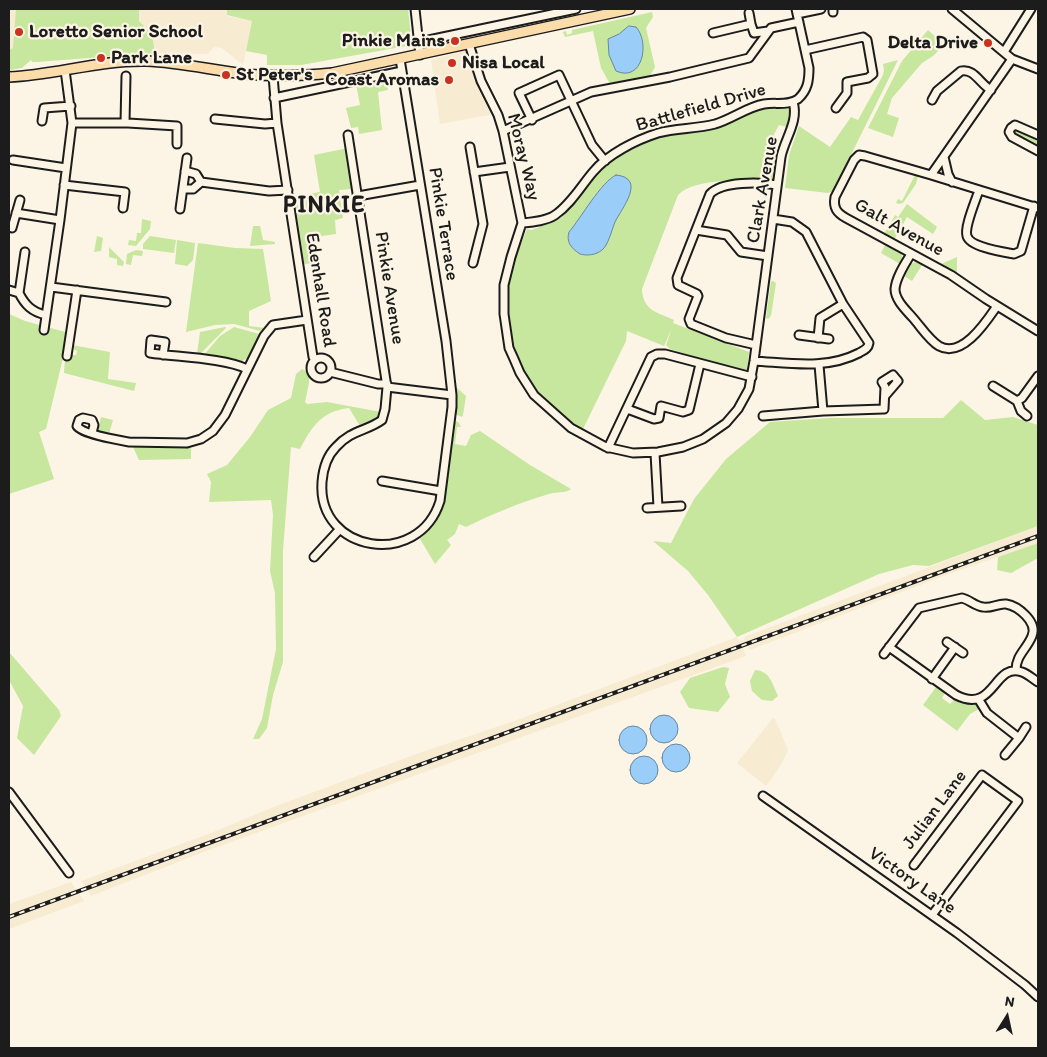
<!DOCTYPE html>
<style>
body{margin:0}
#map{position:relative;width:1047px;height:1057px;overflow:hidden;background:#fcf5e5;font-family:Itim,sans-serif}
canvas{display:block}
.frame{position:absolute;inset:0;border:10px solid #1c1c1c;pointer-events:none}
.north{position:absolute;left:982px;top:992px;width:50px;height:50px;-webkit-text-stroke:4px #fcf5e5;paint-order:stroke;rotate:10deg;font-size:14px;font-weight:700;line-height:20px;text-align:center;color:#1c1c1c}
.north::after{content:'';display:block;margin:auto;width:18px;height:22px;background:#1c1c1c;clip-path:polygon(50% 0,100% 100%,50% 72%,0 100%)}
</style>
<div id="map">
<canvas width="1047" height="1057"></canvas>
<div class="frame"></div>
<div class="north">N</div>
</div>
<script>
const context = document.querySelector('canvas').getContext('2d');
context.lineJoin = 'round';
function fill(path, color) { context.fillStyle = color; context.fill(path, 'evenodd'); }
function trace(path, color, width, dash) { context.strokeStyle = color; context.lineWidth = width; context.lineCap = dash ? 'butt' : 'round'; context.setLineDash(dash || []); context.stroke(path); }
function label(font, color, halo, rows, align = 'center') {
  context.font = font + ' Itim,sans-serif'; context.lineWidth = 4.5; context.setLineDash([]); context.textBaseline = 'middle'; context.strokeStyle = halo; context.fillStyle = color; for (const [text, x, y, turn = 0] of rows) {
    context.save(); context.translate(x, y); context.rotate((+turn || 0) * Math.PI / 180); context.textAlign = isNaN(turn) ? turn : align; if (halo) context.strokeText(text, 0, 0); context.fillText(text, 0, 0); context.restore();
  }
}
fill(new Path2D(`
 M9,9H30L9,66Z
 M139,9H227V16L252,21L243,65L222,48L214,47L208,54L155,53L152,34L139,21Z
 M467,50L479,89L494,114L440,124L431,60Z
 M1038,526V543L949,574L750,650L748,646L743,648L746,656L209,850L91,896L81,881L211,833L271,808L419,753L520,719L737,637L739,641L745,639L744,637Z
 M773,718L775,719L788,750L781,765L766,786L737,763Z
 M71,882L84,901L9,929V904Z`), '#f7ebd1');
fill(new Path2D(`
 M16,9H139V21L152,34L155,53L37,62H32L31,60L22,68L9,70V50L13,48Z
 M227,9H408L412,45L301,65H267V55L246,51L252,21L227,15Z
 M652,12L653,17L646,28L655,67L650,76L610,84L601,68L593,31L565,37L563,32L566,31L567,35L572,33V30Z
 M928,30L939,40L940,49L933,56L922,63L892,98L887,114L899,118L893,137L868,128L902,61Z
 M898,60L833,191L828,193L785,188L789,155L799,126L830,147L851,117L858,120L883,75L884,70L883,64Z
 M386,77L388,90L378,92L382,130L359,134L358,127L351,128L346,108L360,105L356,84Z
 M769,107H787L790,113L787,127L779,125C775,132 770,140 772,149L778,150L773,180C749,181 694,177 678,195L642,289C643,311 657,312 674,320L673,323L749,352L747,370L705,360L670,349L666,345L672,328L664,346L627,331L626,341L582,431C569,421 555,411 544,400C519,376 506,335 506,302C505,282 519,249 527,229L532,230L561,218L596,174L616,157L628,149L662,136L707,128L726,123L760,108Z
 M1016,128L1038,140V147L1013,134V130Z
 M348,148L353,189L339,190L343,218L335,220L336,234L315,237L319,263L302,264L292,197L320,192L314,155Z
 M915,175L918,176L916,184L903,203L899,204L896,203L898,199L902,201Z
 M907,204L937,227L933,234L907,217L894,240L884,234L895,215L898,217Z
 M142,219L151,221L150,229L136,246L128,245L129,240L136,241L137,233H141Z
 M253,226H260L263,240L275,242V244L250,246Z
 M97,236L103,238L101,251L94,252Z
 M150,236L176,240L174,253L143,249V244Z
 M177,240L195,243L193,260L187,266L175,264Z
 M198,243L235,248L263,249L271,301L249,311V326L265,328L260,331L234,324L215,325L186,332Z
 M885,245L901,254L903,259L900,264L881,253Z
 M109,247L124,262L123,266L117,265V259L109,257Z
 M136,250L143,251L142,256L133,255L131,265L126,264L127,254Z
 M957,257V274L941,264Z
 M916,262L922,265L912,281L904,276L911,264Z
 M771,281H773L776,283L771,316L768,319L766,318Z
 M9,314L25,321L69,333L46,429L39,432L54,479L9,494Z
 M225,327L226,328L201,353L197,354L200,332Z
 M234,327L259,334V338L250,357L242,361L204,355L220,336Z
 M72,345L110,352L108,379L136,383L134,391L64,373L65,358L69,359L71,355H76L77,351L72,348Z
 M302,369L309,373V383L305,402L307,404L327,402L381,412L378,417L360,426L349,408C322,411 312,426 300,449L291,447L283,550V662L273,695L267,728L259,739H253L262,719L276,649L275,593L270,571L273,515L271,500L209,502L211,482L207,474L227,465L250,437L268,410L291,398L296,374Z
 M456,387L466,396L463,415L462,417L455,414Z
 M961,400L985,420L1013,417L1038,425V526L929,566L913,565L879,574L737,637L708,595L688,571L653,541L671,543L694,499L726,459L770,422L829,418H943Z
 M101,417L113,420L109,434L98,430Z
 M456,421L459,423L461,427H457L455,444L466,446L471,435L480,431L530,465L571,489C565,494 557,491 549,494C521,502 492,514 466,527L459,524L455,534L447,540L451,545L435,564L420,539L438,518L443,507L454,422Z
 M191,446V459L139,460L133,447Z
 M1038,543V558L1011,573L997,570L998,557Z
 M9,652L59,710L61,716L34,755L17,738L23,706L9,680Z
 M723,667L729,668L725,684L730,697L718,712L689,708L680,692L690,678Z
 M755,670C770,671 772,683 778,696L772,701L762,700L752,691L750,681Z
 M936,687L945,693L942,698L950,704L954,700L963,704L976,705L979,709L970,714L957,731L923,705Z`), '#c7e69e');
const water = new Path2D(`
 M629,26L636,27C650,42 643,83 616,71L609,55L608,39L619,34Z
 M616,175C647,178 622,208 615,222C612,229 608,246 602,250C596,255 587,256 580,254C571,248 566,242 569,232C581,218 601,182 616,175Z
 M650 729a14 14 0 1 1 28 0a14 14 0 1 1-28 0Z
 M619 740a14 14 0 1 1 28 0a14 14 0 1 1-28 0Z
 M662 758a14 14 0 1 1 28 0a14 14 0 1 1-28 0Z
 M630 770a14 14 0 1 1 28 0a14 14 0 1 1-28 0Z`);
fill(water, '#9acef8');
trace(water, '#6887a0', 1);
const minor = new Path2D(`
 M415,9L420,55
 M833,9V12
 M952,9L1012,59L1038,69
 M749,13L751,24
 M797,14L821,9
 M713,33L751,24L754,33L768,31
 M419,42L576,9
 M469,44L481,81L498,115L503,131L522,223L511,257L504,285V314L509,348L514,359L520,373L534,395L571,428L606,447L633,453L658,452L683,447L703,439L726,423L738,409L749,389L754,361L781,157C785,138 799,121 793,102
 M805,50L863,37L867,40L873,74L868,78L847,82V93L836,108
 M1004,52L1031,9
 M1012,59L931,175L1038,208
 M273,76L277,123L313,357L315,360
 M274,98L402,71
 M932,100L937,91L961,71C974,68 980,84 991,90
 M215,119L265,124L277,123
 M532,120L519,93L559,75L592,145L605,161
 M42,121L44,108L71,106
 M72,123H128L177,126V144
 M125,123L126,76
 M503,131L591,92L670,77L749,58L771,28L799,22
 M348,135L387,387L385,409L382,420C367,431 351,430 336,447C327,456 323,469 322,482C317,553 419,569 440,501L452,407V395L446,341L400,59
 M1038,135L1015,125L1011,128L1009,132L1012,137L1038,151
 M470,147L483,224L473,263
 M944,157L948,174L952,182
 M13,160L66,168
 M185,171L196,174L201,182
 M474,172L510,167
 M931,175L865,156L859,155L854,160L835,197C833,208 837,213 846,218L951,275L986,299L1038,331
 M64,185L125,192L123,208
 M183,189H193L201,182L269,191L288,190
 M979,190C976,200 964,227 967,236C970,247 1003,252 1014,254L1021,251L1034,206
 M358,196L420,185
 M180,209L187,158
 M16,213L60,220
 M522,223C533,222 546,221 555,215C571,204 581,186 593,172C608,154 636,140 658,133C676,128 696,129 715,124C732,119 747,107 764,104C776,102 788,106 798,99C808,90 809,80 809,68L796,9
 M12,228L20,200
 M696,230L727,235L741,252L768,256
 M911,254C905,264 896,277 895,289C895,300 906,310 913,318C921,327 929,340 939,346C962,359 986,322 997,306
 M51,287L166,302
 M9,290L19,293C25,305 32,312 46,315
 M19,293L25,252
 M44,330L60,220L72,123L65,70
 M799,335L829,339
 M818,338L820,318L843,304
 M756,345L726,338L691,324L689,319L698,296L697,294L678,285L677,278L710,194C722,181 760,182 777,185
 M163,355L165,342L151,340L150,353C176,357 225,358 247,369
 M67,356L77,290
 M311 368a10 10 0 1 1 20 0a10 10 0 1 1-20 0Z
 M754,361C790,363 826,370 859,353C864,350 868,349 869,343L843,304L806,232L792,222L773,219
 M819,365L823,411L884,409L885,387L882,382L893,375L898,381L885,396
 M330,372L378,384H387
 M993,386L1017,401L1021,411L1027,416
 M387,387L452,395
 M1017,401L1022,398L1038,376
 M626,410H630L654,419L659,418L661,406L683,412L689,410L700,364
 M763,416L823,411
 M92,433L94,425L92,420L83,418L79,420L77,426C82,434 118,440 129,442L187,443L201,439L213,431L225,415L264,336L273,325L307,320
 M608,448L651,357L657,354H665L752,377
 M655,453L658,507
 M382,481L441,491
 M647,508L681,506
 M314,557L340,529
 M947,642L963,653
 M889,647L956,695C995,715 993,662 1022,672C1028,674 1033,679 1038,682
 M884,654L919,608L962,598C970,600 975,606 983,607C991,609 998,603 1006,604C1018,606 1038,622 1032,636C1027,649 1016,655 1016,670
 M932,679L955,647
 M979,700L987,713L1019,738L1005,755
 M1019,738L1026,727
 M9,792L69,873
 M763,796L957,933L1025,985L1038,997
 M914,865L982,775L1018,801L932,915`);
const major = new Path2D(`
 M9,77C55,75 99,60 146,61C179,62 211,70 244,74C274,77 303,76 332,73L630,9`);
trace(minor, '#1c1c1c', 11);
trace(major, '#1c1c1c', 12);
trace(minor, '#fcf5e5', 7);
trace(major, '#fbddab', 9);
const rail = new Path2D(`
 M9,917L1038,536`);
trace(rail, '#1c1c1c', 4);
trace(rail, '#fcf5e5', 2, [5.5]);
for (const [x, y, r, color] of [
 [19,32,5,"#c8321e"],
 [455,41,5,"#c8321e"],
 [988,43,5,"#c8321e"],
 [101,58,5,"#c8321e"],
 [452,63,5,"#c8321e"],
 [226,75,5,"#c8321e"],
 [449,80,5,"#c8321e"]
]) { const dot = new Path2D(); dot.arc(x, y, r, 0, 2 * Math.PI); context.fillStyle = color; context.fill(dot); trace(dot, '#fcf5e5', 2); }
label('bold 19px', '#1c1c1c', '#fcf5e5', [
 ["Loretto Senior School",29,32],
 ["Pinkie Mains",445,41,"right"],
 ["Delta Drive",978,43,"right"],
 ["Park Lane",111,58],
 ["Nisa Local",462,63],
 ["St Peter's",236,75],
 ["Coast Aromas",439,80,"right"]
], 'left');
label('19px', '#1c1c1c', '#fcf5e5', [
 ["Battlefield Drive",701,108,-16],
 ["Moray Way",523,157,76],
 ["Clark Avenue",763,190,-80],
 ["Pinkie Terrace",443,224,81],
 ["Galt Avenue",899,228,29],
 ["Pinkie Avenue",389,288,81],
 ["Edenhall Road",320,290,81],
 ["Julian Lane",935,810,-53],
 ["Victory Lane",912,881,35]
]);
context.letterSpacing = '1px';
label('bold 24px', '#1c1c1c', '#fcf5e5', [
 ["PINKIE",324,206]
]);
context.letterSpacing = '0px';
</script>
